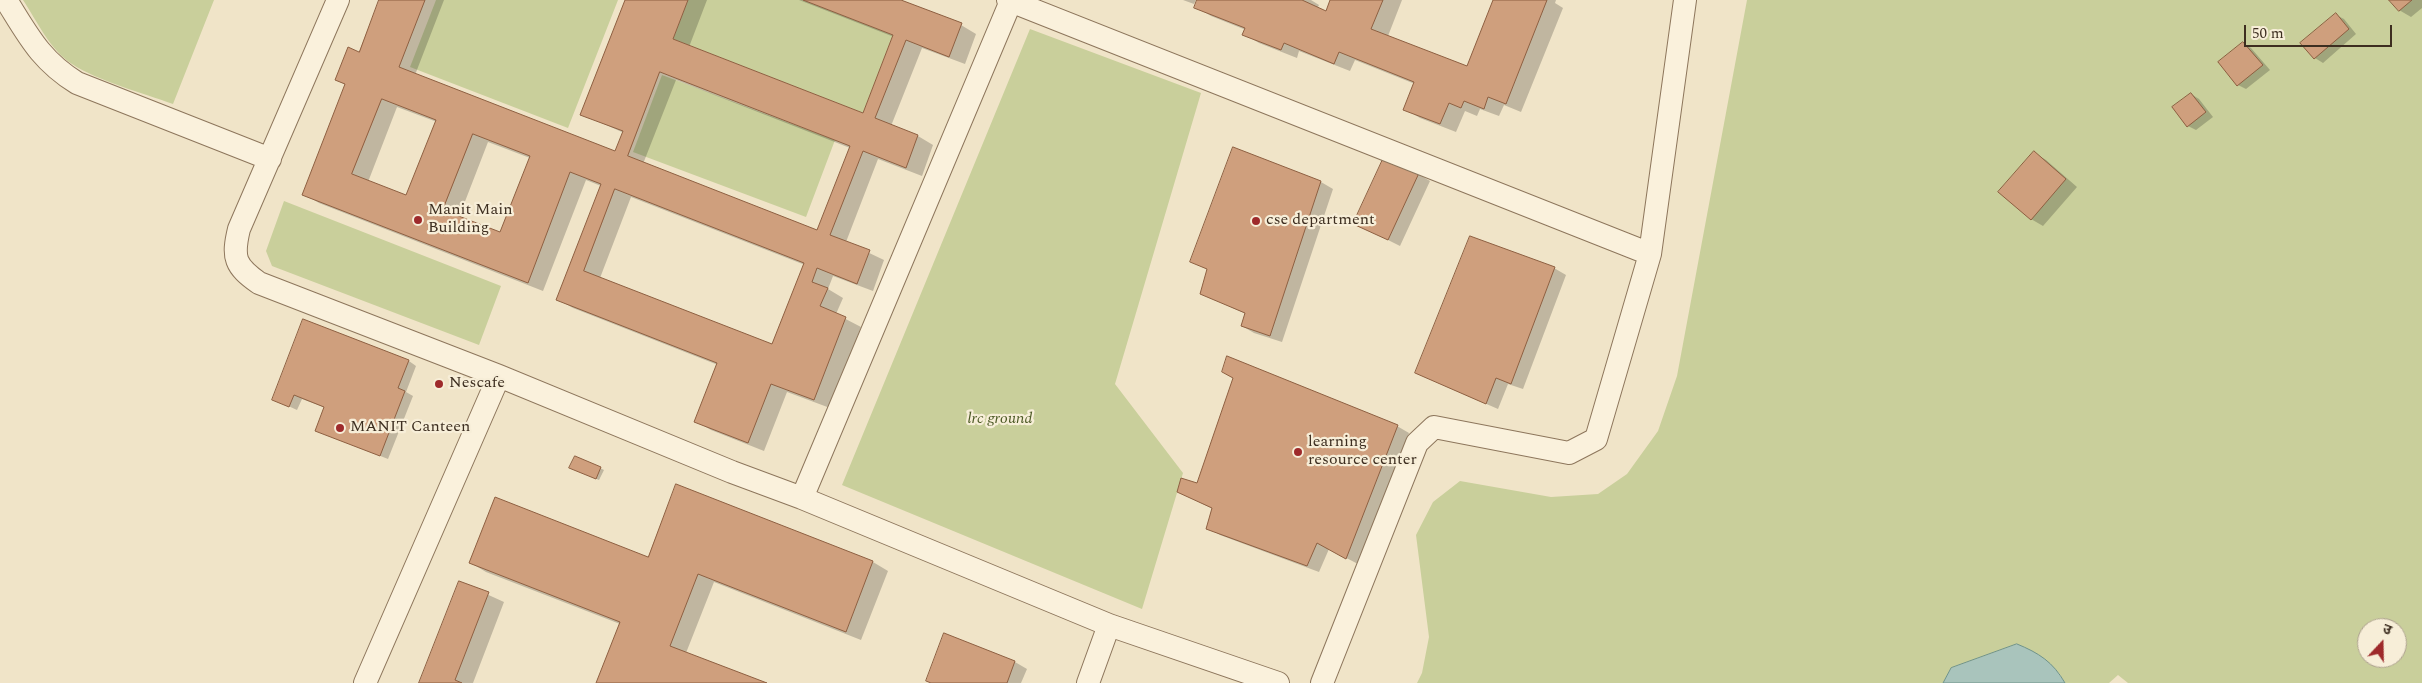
<!DOCTYPE html>
<meta charset="utf-8">
<style>
body{margin:0}
#map{position:relative;width:2422px;height:683px;overflow:hidden;background:#f0e4c8;font-family:Spectral,"Noto Sans Devanagari",serif}
canvas{display:block}
.north{position:absolute;left:2357px;top:618px;width:50px;height:50px;box-sizing:border-box;background:#f7eed8;border:1px solid #ada18e;border-radius:50%;rotate:21deg;font-size:14px;font-weight:700;line-height:20px;text-align:center;color:#3d2e20}
.north::after{content:'';display:block;margin:auto;width:18px;height:22px;background:#9e2a2b;clip-path:polygon(50% 0,100% 100%,50% 72%,0 100%)}
.scale{position:absolute;left:2244px;top:25px;width:148px;height:22px;box-sizing:border-box;border:2px solid #3d2e20;border-top:0;padding-left:6px;font-size:15px;line-height:18px;white-space:nowrap;color:#3d2e20;-webkit-text-stroke:4px #f7eed8;paint-order:stroke}
</style>
<div id="map">
<canvas width="2422" height="683"></canvas>
<div class="north">उ</div>
<div class="scale">50 m</div>
</div>
<script>
const context = document.querySelector('canvas').getContext('2d');
context.lineJoin = 'round';
function fill(path, color) { context.fillStyle = color; context.fill(path, 'evenodd'); }
function trace(path, color, width, dash) { context.strokeStyle = color; context.lineWidth = width; context.lineCap = dash ? 'butt' : 'round'; context.setLineDash(dash || []); context.stroke(path); }
function label(font, color, halo, rows, align = 'center') {
  context.font = font + ' Spectral,serif'; context.lineWidth = 4.5; context.setLineDash([]); context.textBaseline = 'middle'; context.strokeStyle = halo; context.fillStyle = color; for (const [text, x, y, turn = 0] of rows) {
    context.save(); context.translate(x, y); context.rotate((+turn || 0) * Math.PI / 180); context.textAlign = isNaN(turn) ? turn : align; if (halo) context.strokeText(text, 0, 0); context.fillText(text, 0, 0); context.restore();
  }
}
fill(new Path2D(`
 M23,0H214L173,104C143,93 98,81 72,64C50,50 37,21 23,0Z
 M436,0H618L568,128L410,67Z
 M688,0H803L893,35L863,113L673,39Z
 M1747,0H2422V683H2128L2118,675L2109,683H2065L2059,673L2017,644L1951,668L1943,683H1417L1422,673L1429,637L1416,535L1433,502L1460,481L1551,497L1598,494L1627,474L1658,431L1677,376ZM2367,628H2397V658H2367Z
 M1030,29L1201,93L1115,384L1183,473L1142,609L842,485Z
 M662,75L835,140L806,217L633,152Z
 M284,201L501,286L479,345L272,266L266,251Z`), '#c9cf9b');
const water = new Path2D(`
 M2017,644C2039,653 2053,662 2065,683H1943L1951,668Z`);
fill(water, '#a9c4bc');
trace(water, '#6f938a', 1);
fill(new Path2D(`
 M380,0H444L415,75L616,153L624,133L582,114L627,0H707L689,47L863,115L894,37L799,0H898L961,25L976,34L965,64L922,48L891,126L918,136L933,145L922,176L878,159L846,242L884,260L873,291L833,276L828,289L843,298L836,314L861,327L830,408L787,392L764,451L711,430L696,421L718,365L573,308L557,299L601,186L586,180L543,291L319,203L304,194L346,85L336,80L360,54ZM676,80L850,148L818,232L643,164ZM397,107L437,122L407,197L368,182ZM488,142L530,158L501,234L459,217ZM631,197L805,265L772,345L600,278Z
 M1183,0H1196L1194,4Z
 M1199,0H1311L1319,5L1317,9L1327,12L1332,0H1402L1388,36L1467,68L1494,0H1556L1555,3L1563,8L1521,112L1504,105L1499,116L1480,109L1477,116L1465,111L1456,132L1420,118L1405,109L1415,84L1355,60L1350,71L1299,51L1297,58L1259,43L1244,34L1246,30L1211,16L1196,7Z
 M2390,0H2422V8L2411,17L2399,10Z
 M2336,15L2344,19L2356,34L2323,63L2315,58L2302,43Z
 M2243,43L2251,48L2270,70L2246,89L2238,85Z
 M2191,94L2199,99L2213,117L2196,130L2188,126Z
 M1234,149L1321,182L1333,189L1282,342L1254,333L1242,326L1246,314L1202,294L1208,270L1191,261Z
 M2034,153L2046,160L2077,187L2043,226L2031,219Z
 M1418,174L1430,181L1400,246L1354,223Z
 M1554,268L1566,275L1523,389L1508,384L1498,409L1429,379Z
 M409,361L416,366L406,392L413,396L388,459L317,431L326,408L302,399L297,410L273,399Z
 M1397,426L1409,433L1358,564L1329,549L1319,572L1220,535L1208,528L1213,509L1178,492L1198,484Z
 M600,468L604,470L599,480L575,470Z
 M677,486L873,562L888,571L861,640L714,582L686,653L763,683H597L620,624L486,572L471,563L649,559Z
 M460,582L504,602L473,683H421Z
 M945,635L1015,662L1027,669L1021,683H932Z`), '#0003');
const building = new Path2D(`
 M379,0H425L399,67L615,151L623,131L580,115L625,0H688L673,39L863,113L893,35L803,0H901L962,23L949,57L906,40L875,118L918,135L906,168L863,151L830,235L870,250L857,284L817,268L812,282L828,288L820,306L846,317L814,400L771,384L748,443L694,422L717,363L556,300L601,184L570,172L528,283L302,195L345,84L335,80L348,47L359,52ZM660,72L850,146L817,230L628,156ZM382,99L436,120L406,195L352,174ZM473,134L530,156L500,232L443,210ZM615,189L804,263L772,344L584,271Z
 M1197,0H1302L1326,11L1330,0H1383L1371,29L1467,66L1493,0H1547L1506,104L1488,97L1484,109L1464,101L1461,108L1449,103L1440,124L1403,110L1414,82L1339,52L1334,64L1284,43L1281,50L1242,35L1245,28L1194,8Z
 M2389,0H2412L2399,11Z
 M2336,13L2349,29L2314,59L2300,43Z
 M2243,42L2263,65L2237,86L2218,62Z
 M2191,93L2206,112L2187,127L2172,107Z
 M1233,147L1321,181L1270,336L1241,326L1245,313L1200,294L1207,269L1190,262Z
 M2034,151L2066,179L2031,220L1998,192Z
 M1384,157L1419,173L1388,240L1353,224Z
 M1470,236L1555,267L1511,384L1496,378L1486,404L1415,373Z
 M303,319L409,360L398,388L405,391L380,456L315,431L324,407L294,395L289,407L272,400Z
 M1227,356L1398,425L1346,559L1317,543L1307,566L1206,529L1212,508L1177,492L1181,478L1197,483L1233,378L1222,372Z
 M575,456L601,467L596,479L569,468Z
 M676,484L873,561L846,632L698,574L670,646L767,683H596L620,622L469,563L495,497L648,557Z
 M459,581L489,592L455,680L462,683H419Z
 M944,633L1015,661L1007,683H931L926,681Z`);
fill(building, '#cf9f7d');
trace(building, '#8d5f41', 1);
const minor = new Path2D(`
 M6,0C28,35 40,60 77,83L270,159
 M338,0L239,229C232,258 235,266 259,283L499,376L732,472L802,498L1109,625L1278,683
 M1008,0L1650,254
 M802,498L1011,1
 M365,683L499,376
 M1088,683L1109,625
 M1322,683L1417,443L1434,427L1569,453L1596,439L1650,254L1685,0`);
trace(minor, '#8d765c', 24);
trace(minor, '#faf1dc', 22);
for (const [x, y, r, color] of [
 [418,220,5,"#9e2a2b"],
 [1256,221,5,"#9e2a2b"],
 [439,384,5,"#9e2a2b"],
 [340,428,5,"#9e2a2b"],
 [1298,452,5,"#9e2a2b"]
]) { const dot = new Path2D(); dot.arc(x, y, r, 0, 2 * Math.PI); context.fillStyle = color; context.fill(dot); trace(dot, '#f7eed8', 2); }
label('16px', '#3d2e20', '#f7eed8', [
 ["Manit Main",428,211],
 ["Building",428,229],
 ["cse department",1266,221],
 ["Nescafe",449,384],
 ["MANIT Canteen",350,428],
 ["learning",1308,443],
 ["resource center",1308,461]
], 'left');
label('italic 16px', '#4d5a26', '#f7eed8', [
 ["lrc ground",1000,420]
]);
</script>
